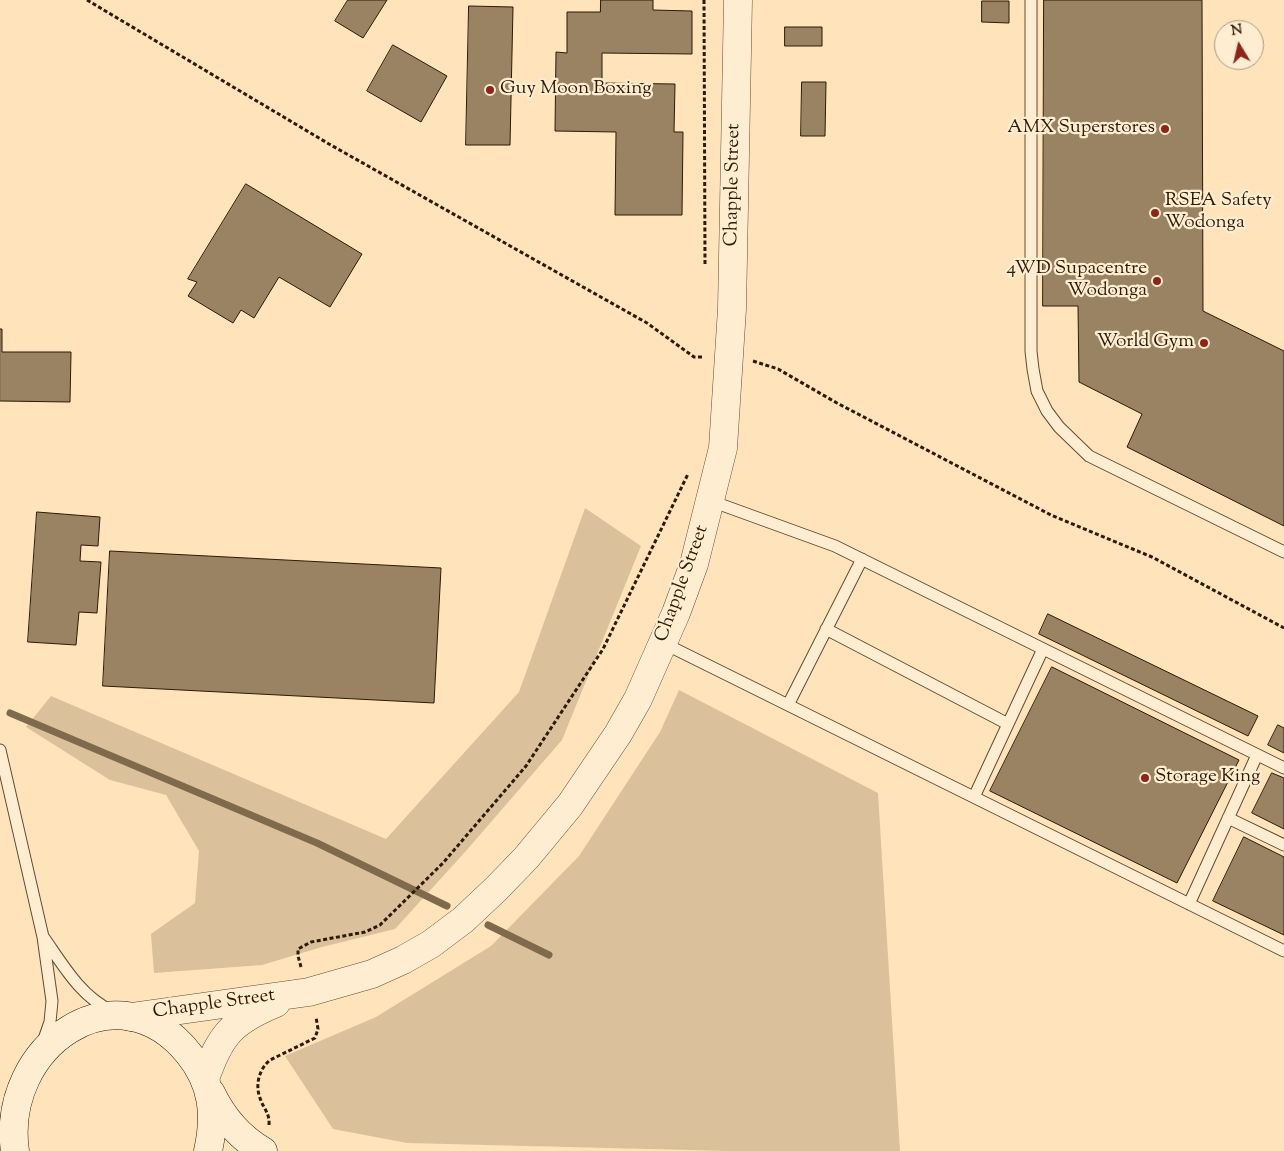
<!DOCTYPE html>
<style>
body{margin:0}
#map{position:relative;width:1284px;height:1151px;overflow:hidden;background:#ffe3ba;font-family:"Sorts Mill Goudy",serif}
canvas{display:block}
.north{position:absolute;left:1214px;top:20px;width:50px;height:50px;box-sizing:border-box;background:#ffedd2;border:1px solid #ab9980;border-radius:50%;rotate:351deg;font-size:14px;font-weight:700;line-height:20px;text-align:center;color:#2c1a04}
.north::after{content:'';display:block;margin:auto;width:18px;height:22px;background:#8f2418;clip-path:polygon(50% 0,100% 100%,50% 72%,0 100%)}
</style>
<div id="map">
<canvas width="1284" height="1151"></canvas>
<div class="north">N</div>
</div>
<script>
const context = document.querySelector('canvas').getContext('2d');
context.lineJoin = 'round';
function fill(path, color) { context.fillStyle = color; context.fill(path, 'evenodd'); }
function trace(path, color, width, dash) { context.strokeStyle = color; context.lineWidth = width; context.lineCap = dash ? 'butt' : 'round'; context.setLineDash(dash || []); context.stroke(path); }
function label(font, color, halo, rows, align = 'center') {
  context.font = font + ' "Sorts Mill Goudy",serif'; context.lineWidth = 4.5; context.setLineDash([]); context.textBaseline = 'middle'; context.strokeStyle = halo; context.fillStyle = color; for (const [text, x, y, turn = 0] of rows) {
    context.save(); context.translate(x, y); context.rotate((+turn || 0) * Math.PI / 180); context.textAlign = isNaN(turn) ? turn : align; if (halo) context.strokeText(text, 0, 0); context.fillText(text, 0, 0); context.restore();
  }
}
fill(new Path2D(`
 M585,508L641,546L562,740L465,852L395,929L322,947L262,965L154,973L151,934L195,903L199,851L166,795L110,780L26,727L51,696L386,839L519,692Z
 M679,690L878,793L900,1151H729L407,1143L333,1129L285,1056L376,1017L491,946L579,856L660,732Z`), '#dbc19b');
trace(new Path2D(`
 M10,713L317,843L447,906
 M488,925L549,955`), '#7f6a4c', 7);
const building = new Path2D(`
 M348,0H387L363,38L335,21Z
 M601,0H653V10L692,11V54L602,53V83L675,84L674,132H683L682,215H615L616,132L555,131L556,52L567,53V12H600Z
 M1044,0H1202L1203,311L1284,351V526L1127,447L1142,414L1079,382L1078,306H1043Z
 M982,1H1009V23L982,22Z
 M469,6L513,7L510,145H466Z
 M785,27H822V46H785Z
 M393,45L447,76L421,122L367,91Z
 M802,82H826L825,136H801Z
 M246,184L362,254L330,307L279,277L254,318L241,310L233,323L188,296L197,282L188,279Z
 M0,329H2V352H71L70,402L0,401Z
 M37,512L100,517L98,546L81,545L80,561L101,562L97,613L79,612L76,645L28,642Z
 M110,551L441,568L434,703L103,686Z
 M1048,614L1258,716L1248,736L1039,634Z
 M1052,667L1239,760L1177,883L990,791Z
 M1278,725L1284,728V753L1268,745Z
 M1272,773L1284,778V829L1252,813Z
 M1244,837L1284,857V935L1213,901Z`);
fill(building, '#9a8363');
trace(building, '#2c1a04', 1);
const service = new Path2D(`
 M1031,0V351L1033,369L1037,391L1047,411L1059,427L1089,456L1284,552
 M711,501L835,546L1284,768
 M826,629L1008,724
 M663,643L1284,951
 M788,705L862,559
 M0,750L43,937L52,1001L50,1022L43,1042
 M974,797L1043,649
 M1228,818L1284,845
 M1189,904L1257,755
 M44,938C63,965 81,997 112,1011`);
const tertiary = new Path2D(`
 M131,1017L309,992L372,974L403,960L431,944L463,920L496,889L526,858L570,805L618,734L638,699L676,613L694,564L723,448L732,309L738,0
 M205,1079C220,1035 232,1021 276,1003`);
const secondary = new Path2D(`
 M211,1093C223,1118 239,1137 263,1151
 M15,1151C0,1046 117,964 189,1054C213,1084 216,1115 208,1151`);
trace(service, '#614c32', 13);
trace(tertiary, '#614c32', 29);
trace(secondary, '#2c1a04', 29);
trace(new Path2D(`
 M87,0L329,144L647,323L694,357H704
 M704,0L705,264
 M753,361L778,369L837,403L1051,515L1152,557L1284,628
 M301,967L298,956V949L311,942L365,932L380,925L443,863L526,766L603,649L688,474
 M269,1125C270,1113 263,1108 260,1098C255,1085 259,1069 270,1060L315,1038L318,1029L316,1017`), '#2c1a04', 3, [4, 2.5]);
trace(service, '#ffedd2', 11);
trace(tertiary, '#ffedd2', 28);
trace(secondary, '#ffedd2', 28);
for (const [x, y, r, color] of [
 [490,90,5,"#8f2418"],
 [1165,129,5,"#8f2418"],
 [1155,213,5,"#8f2418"],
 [1157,281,5,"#8f2418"],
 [1204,343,5,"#8f2418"],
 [1145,778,5,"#8f2418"]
]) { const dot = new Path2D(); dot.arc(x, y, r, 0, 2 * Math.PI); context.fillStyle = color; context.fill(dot); trace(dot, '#ffedd2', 2); }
label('19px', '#2c1a04', '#ffedd2', [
 ["Guy Moon Boxing",500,90],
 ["AMX Superstores",1155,129,"right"],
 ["RSEA Safety",1165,202],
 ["Wodonga",1165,224],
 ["4WD Supacentre",1147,270,"right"],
 ["Wodonga",1147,292,"right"],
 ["World Gym",1194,343,"right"],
 ["Storage King",1155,778]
], 'left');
label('19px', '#2c1a04', '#ffedd2', [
 ["Chapple Street",734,185,-89],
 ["Chapple Street",683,584,-70],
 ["Chapple Street",214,1005,-8]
]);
</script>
